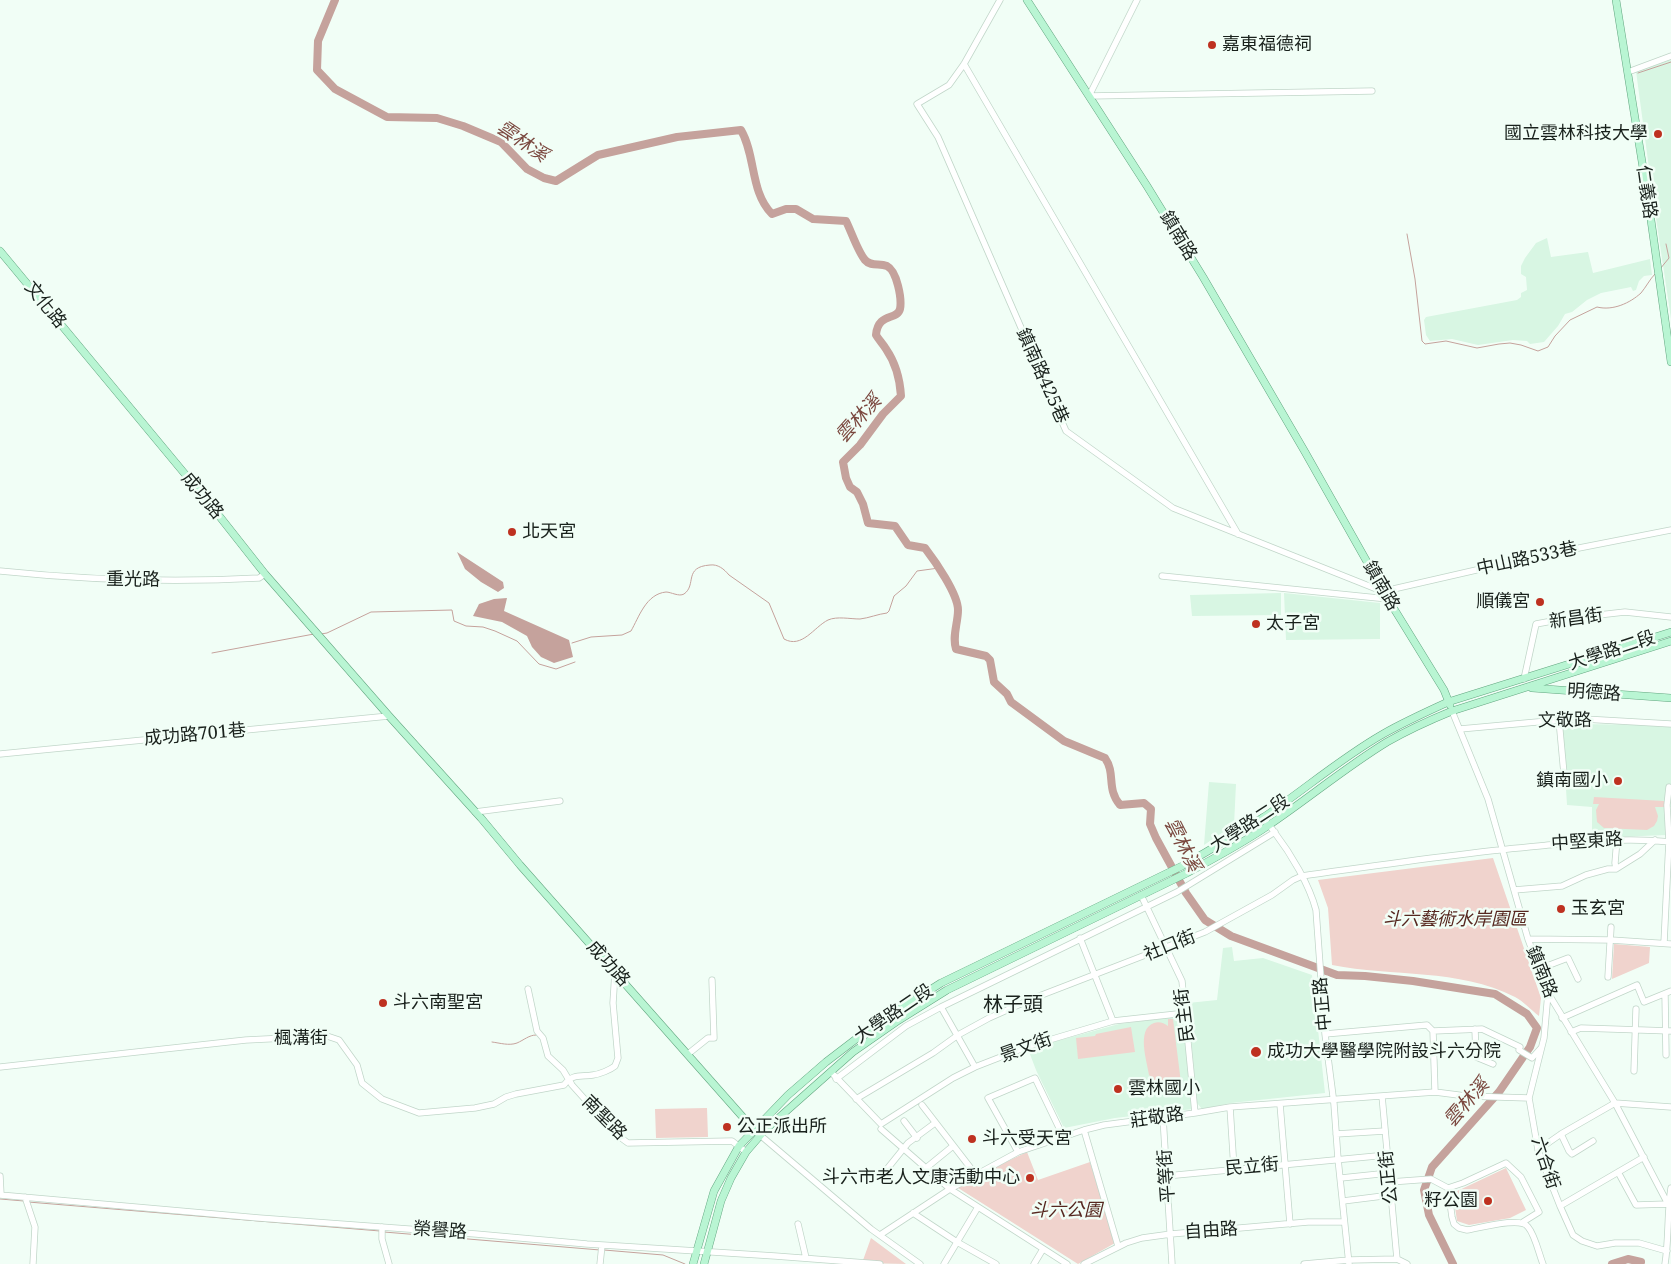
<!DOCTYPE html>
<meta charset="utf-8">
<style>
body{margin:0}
canvas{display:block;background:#f1fef6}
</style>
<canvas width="1671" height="1264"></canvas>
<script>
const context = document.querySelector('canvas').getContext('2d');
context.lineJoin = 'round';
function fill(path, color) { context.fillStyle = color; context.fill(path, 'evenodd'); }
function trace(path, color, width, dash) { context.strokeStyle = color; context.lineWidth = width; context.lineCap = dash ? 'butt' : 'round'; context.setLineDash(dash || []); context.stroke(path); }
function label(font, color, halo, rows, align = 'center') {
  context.font = font + ' "Noto Serif","Noto Sans TC",serif'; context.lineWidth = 5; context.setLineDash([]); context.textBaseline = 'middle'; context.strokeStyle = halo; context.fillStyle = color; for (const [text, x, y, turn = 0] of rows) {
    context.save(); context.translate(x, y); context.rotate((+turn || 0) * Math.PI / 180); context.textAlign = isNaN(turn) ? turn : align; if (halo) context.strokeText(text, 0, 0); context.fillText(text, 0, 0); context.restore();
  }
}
fill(new Path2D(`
 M1671,59V319L1653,198L1636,71Z
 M1547,238L1551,257L1588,252L1593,273L1650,259L1652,275L1644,276L1639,281L1636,290L1633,291L1631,287L1601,293L1587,300L1572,312L1565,314L1558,326L1544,342L1530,344L1527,341L1513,340L1478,345L1452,339L1430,341L1426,335L1424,320L1426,317L1517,300L1521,297V293L1527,290L1526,277L1521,274V266L1525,258L1536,243Z
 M1281,593V615L1192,616L1190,595Z
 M1284,593L1380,603V639L1286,640Z
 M1566,724L1671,725V807L1665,808L1666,835L1592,838V807L1567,805L1562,725Z
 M1209,782L1236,784L1234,825L1204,845Z
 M1232,947L1234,961L1263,958L1312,975L1325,1093L1231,1103L1202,1109L1197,1103L1188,1003L1217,1000L1223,948Z
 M1182,1016L1193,1109L1115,1118L1064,1128L1036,1070L1028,1049L1119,1024Z`), '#d8f6e3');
fill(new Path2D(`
 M1594,797L1664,801V807H1655L1658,816L1657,821L1654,826L1647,830L1604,828L1597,822L1596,810L1599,804H1593Z
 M1493,858L1541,998L1539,1016C1531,1010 1523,1001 1515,997C1458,968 1393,977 1332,965L1328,908L1318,880Z
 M1614,944L1650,947L1649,963L1612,979Z
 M1168,1019H1173L1181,1083L1173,1084L1172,1078L1166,1083H1158L1149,1075C1147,1061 1136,1029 1154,1023C1159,1021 1164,1023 1168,1026Z
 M1131,1027L1135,1052L1078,1059L1076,1038L1095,1036L1096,1034Z
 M707,1108L708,1137L656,1138L655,1109Z
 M1027,1152L1038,1180L1090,1162L1115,1243L1078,1264L955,1186Z
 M1506,1168L1526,1210L1510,1218L1469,1225L1457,1221L1453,1193Z
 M871,1238L906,1264L862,1263Z`), '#f0d3cd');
fill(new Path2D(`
 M457,552L503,582L504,588L498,592L481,582L465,569Z
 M507,598L504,611L569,640L573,657L554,663L541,657L532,647L527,636L502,622L473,616L479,604L494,599Z`), '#c5a29c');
trace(new Path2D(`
 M1638,73L1671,62
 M1407,234L1415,279L1422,341L1425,344L1446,341L1477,348L1499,344L1510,343L1521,345L1538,351L1548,347L1555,336L1570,320L1597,307C1613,311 1630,303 1641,293C1646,287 1650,279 1655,274
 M1660,269L1669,258L1666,244
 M321,634L327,633L371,612L452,610L454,621L466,626L483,627L495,631L517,641L539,664L556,669L575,662
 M572,643L591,637L622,635L631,631C639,617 646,594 666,592C671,592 679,597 684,594C697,585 683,567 710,565C718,564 724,569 729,575L769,603L784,639C802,649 814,627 828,620C837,616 850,619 860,619C869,618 878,614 887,613L889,611L894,596L906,586L917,571L939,568
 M212,653L314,634
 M492,1042C500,1043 509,1046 517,1043C524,1040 529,1035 536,1035
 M0,1199L24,1201
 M28,1202L380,1231
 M384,1232L600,1250
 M604,1250L663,1255L685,1264`), '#c5a29c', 1);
trace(new Path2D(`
 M335,0L318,41L317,70L335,89L387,117L437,118L463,126L501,142L527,169L544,178L556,181L598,155L677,137L741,130C756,156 750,192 772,214L786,209H796L813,219L846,221C851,231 858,252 865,260C871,267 879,263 887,266C897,271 902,299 900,309C897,321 878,312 876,335C879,340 883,344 886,349C895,362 900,380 901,396L883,414L860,445L843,462L846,478L850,487L857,492L863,504L868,523L895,526L908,545L925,548C935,561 958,594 958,610C958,623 952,636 956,649L986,656L990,660L994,682L1007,694L1011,702L1064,741L1105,758C1116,774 1106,788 1120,805L1144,803L1151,809L1150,824L1156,838L1186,893L1205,920L1231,936L1337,975L1365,976L1413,981L1495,994L1527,1014L1537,1028L1530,1047L1499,1092L1432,1167L1424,1190L1429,1215L1453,1264
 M1612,1264L1628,1259L1641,1262`), '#c5a29c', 8);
const minor = new Path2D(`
 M1000,0L964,64L949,85L917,104L938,137L1066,431L1173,508L1384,592
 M1137,0L1089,96L1372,91
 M964,64L1238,534
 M1628,72L1671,56
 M0,571C87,580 172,583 259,578L265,574
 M1162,576L1388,599
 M1386,596L1389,590L1533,557L1671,530
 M1524,679L1536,624L1563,619L1625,612L1671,617
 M1452,711L1488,799L1528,939L1548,993L1615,1103L1668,1204
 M1559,720L1565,785
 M1460,729L1559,720L1584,719L1671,724
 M0,754L389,716
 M475,812L560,801
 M1263,817C1267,823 1271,827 1275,833C1291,854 1309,884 1316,910L1325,1034L1334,1104L1338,1159L1349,1264
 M1616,869L1615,863L1617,839
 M1514,890L1562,886L1586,875L1608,869H1616L1640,854L1655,840
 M1141,895L1182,981L1195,1113
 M1080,938L1113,1021
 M1528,939L1611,940L1671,944
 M1664,943L1669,841L1667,805L1669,787
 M1539,969L1568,958L1578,979
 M1608,977L1611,927
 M528,989L537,1031L543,1038L548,1056L563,1070L572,1085L617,1135L628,1143L732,1141L746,1152
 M1548,993L1544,1038L1529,1098L1538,1150L1560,1206L1573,1235L1582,1241L1597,1246L1615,1243H1639L1667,1251
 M1665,994L1666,1055
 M941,1007L975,1067
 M1562,1018L1637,985L1644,1002L1671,991
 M1475,1029L1476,1057L1493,1064
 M1433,1031L1482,1029L1520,1047L1519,1050L1532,1058L1541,1048
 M1433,1031L1435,1092
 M1571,1032L1581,1028L1671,1031
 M1325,1034L1427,1025L1433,1031
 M688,1054L708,1038H714L712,980
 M0,1067L246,1040L327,1036L339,1040L357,1065L362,1083L382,1099L419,1113L475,1108L494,1104L506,1097L516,1094L564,1085C573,1073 581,1077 593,1075C600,1074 610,1070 615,1066L618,1058L613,1003L615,972
 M1634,1071L1636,1009
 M831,1072L881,1124L953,1078L975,1067L1029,1046L1113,1021L1186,1013
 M836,1079L906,1026L941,1007L1177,892L1275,832
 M1382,1096L1397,1259
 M856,1099L933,1053L958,1035L989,1018L1034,998L1205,932L1272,895L1293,880L1302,876C1381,865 1459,853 1539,846C1583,842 1626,837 1671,842
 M1280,1104L1290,1224
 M922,1105L976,1175
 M1230,1107L1234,1169
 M1163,1117L1172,1264
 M904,1121L917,1138
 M881,1129L950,1189L1067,1264
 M1084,1130L1118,1246
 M1336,1134L1385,1131
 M1561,1134L1569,1151L1572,1154L1593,1141
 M760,1135L871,1229L920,1264
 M1538,1150L1561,1134L1615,1103L1671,1107
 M1018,1152L988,1098L1035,1078L1063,1136
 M926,1168L953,1146
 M887,1169L908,1143L935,1123
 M1618,1172L1636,1205L1668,1204
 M0,1176L1,1195
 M1166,1176L1387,1155
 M1341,1178L1389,1173
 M1390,1182L1431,1179L1448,1188L1452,1217L1454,1224L1459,1228L1467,1230C1480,1228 1521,1216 1528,1227C1535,1235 1539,1254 1543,1264
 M1448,1188L1463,1183L1506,1163L1521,1177L1539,1212L1523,1222
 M0,1195L259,1218L476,1234L587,1244L775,1256L880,1264
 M25,1197L35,1227L33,1264
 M1343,1201L1391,1195
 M1560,1206L1644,1157
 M913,1213L957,1242L996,1264
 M798,1224L806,1258
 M382,1227V1239L389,1264
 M880,1235L950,1189L1018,1152L1084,1130L1104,1125L1195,1113L1230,1107L1435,1092L1466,1096L1529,1098
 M600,1264L602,1245
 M944,1264L978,1207
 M1034,1264L1043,1249
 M1084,1264L1126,1243L1142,1238L1171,1234L1308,1222H1344
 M1304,1264L1349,1260L1397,1259L1407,1264
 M1665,1264C1669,1239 1667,1213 1671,1188`);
const major = new Path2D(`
 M1027,0L1147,186L1203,277L1305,452L1388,599L1444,690L1450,705
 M1616,0L1648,199L1671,362
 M0,251L209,503L265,574L389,716L481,818L520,865L756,1132
 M1532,688L1671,698
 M693,1264L714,1191L739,1146L788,1095L826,1062L873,1026L941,983L1182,866C1210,850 1237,834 1264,817C1304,790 1341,758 1383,734C1404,722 1426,712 1448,702L1671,632
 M704,1264L721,1201L731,1178L746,1152L765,1130L853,1052L899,1020L947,990L1187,873C1215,858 1243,843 1269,825C1309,798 1346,767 1387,742C1408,730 1430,720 1452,711L1671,641`);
trace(minor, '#c1d6c9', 7);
trace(major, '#63a680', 8);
trace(minor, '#fff', 5.5);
trace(major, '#b9f5d3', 7);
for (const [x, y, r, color] of [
 [1212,45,5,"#be3120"],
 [1658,134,5,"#be3120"],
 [512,532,5,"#be3120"],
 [1540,602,5,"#be3120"],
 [1256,624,5,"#be3120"],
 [1618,781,5,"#be3120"],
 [1561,909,5,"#be3120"],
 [383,1003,5,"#be3120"],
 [1256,1052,6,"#be3120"],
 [1118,1089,5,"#be3120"],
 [727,1127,5,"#be3120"],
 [972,1139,5,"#be3120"],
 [1030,1178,5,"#be3120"],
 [1488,1201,5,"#be3120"]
]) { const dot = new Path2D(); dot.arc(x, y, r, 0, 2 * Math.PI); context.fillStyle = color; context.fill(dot); trace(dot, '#f1fef6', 2); }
label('18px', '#19211c', '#f1fef6', [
 ["嘉東福德祠",1222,45],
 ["國立雲林科技大學",1648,134,"right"],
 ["北天宮",522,532],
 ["順儀宮",1530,602,"right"],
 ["太子宮",1266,624],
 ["鎮南國小",1608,781,"right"],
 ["玉玄宮",1571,909],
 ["斗六南聖宮",393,1003],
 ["成功大學醫學院附設斗六分院",1267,1052],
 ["雲林國小",1128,1089],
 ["公正派出所",737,1127],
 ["斗六受天宮",982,1139],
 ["斗六市老人文康活動中心",1020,1178,"right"],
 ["籽公園",1478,1201,"right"]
], 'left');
label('18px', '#19211c', '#f1fef6', [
 ["仁義路",1646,192,82],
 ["鎮南路",1178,236,59],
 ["文化路",45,305,51],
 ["鎮南路425巷",1042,376,66],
 ["成功路",202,496,50],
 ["中山路533巷",1527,559,-12],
 ["重光路",133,580,1],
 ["鎮南路",1381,586,60],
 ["新昌街",1576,619,-8],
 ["大學路二段",1612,651,-18],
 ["明德路",1594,693,4],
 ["文敬路",1565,721,-1],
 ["成功路701巷",195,735,-5],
 ["大學路二段",1250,824,-33],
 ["中堅東路",1587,842,-4],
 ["社口街",1170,946,-22],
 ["成功路",608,964,48],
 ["鎮南路",1541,972,68],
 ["中正路",1323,1004,-95],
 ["大學路二段",894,1014,-34],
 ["民主街",1185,1015,-97],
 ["楓溝街",301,1039],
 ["景文街",1026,1048,-20],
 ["南聖路",604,1118,45],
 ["莊敬路",1157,1118,-8],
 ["六合街",1545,1163,72],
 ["民立街",1252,1167,-5],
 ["平等街",1167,1176,-94],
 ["公正街",1389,1177,-96],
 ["榮譽路",440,1231,4],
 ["自由路",1211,1231,-4]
]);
label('italic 18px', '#56271f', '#f1fef6', [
 ["斗六藝術水岸園區",1455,920],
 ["斗六公園",1066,1211]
]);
label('italic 19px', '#7a473e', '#f1fef6', [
 ["雲林溪",522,142,34],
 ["雲林溪",859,419,-48],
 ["雲林溪",1182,845,63],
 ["雲林溪",1467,1103,-49]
]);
label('20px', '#19211c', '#f1fef6', [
 ["林子頭",1013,1005]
]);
</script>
